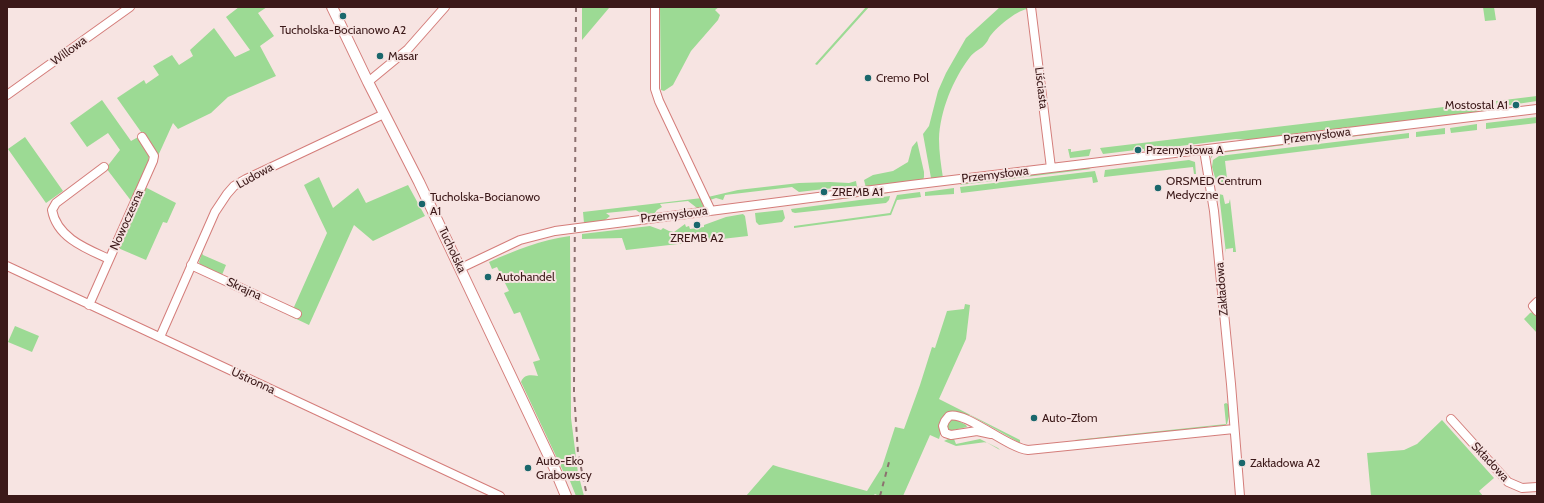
<!DOCTYPE html>
<meta charset="utf-8">
<style>
body{margin:0}
#map{position:relative;width:1544px;height:503px;overflow:hidden;background:#f7e4e2;font-family:Cabin,sans-serif}
canvas{display:block}
.frame{position:absolute;inset:0;border:8px solid #3c1919;pointer-events:none}
</style>
<div id="map">
<canvas width="1544" height="503"></canvas>
<div class="frame"></div>
</div>
<script>
const context = document.querySelector('canvas').getContext('2d');
context.lineJoin = 'round';
function fill(path, color) { context.fillStyle = color; context.fill(path, 'evenodd'); }
function trace(path, color, width, dash) { context.strokeStyle = color; context.lineWidth = width; context.lineCap = dash ? 'butt' : 'round'; context.setLineDash(dash || []); context.stroke(path); }
function label(font, color, halo, rows, align = 'center') {
  context.font = font + ' Cabin,sans-serif'; context.lineWidth = 4; context.setLineDash([]); context.textBaseline = 'middle'; context.strokeStyle = halo; context.fillStyle = color; for (const [text, x, y, turn = 0] of rows) {
    context.save(); context.translate(x, y); context.rotate((+turn || 0) * Math.PI / 180); context.textAlign = isNaN(turn) ? turn : align; if (halo) context.strokeText(text, 0, 0); context.fillText(text, 0, 0); context.restore();
  }
}
fill(new Path2D(`
 M239,7H267L258,13L274,36L260,46L276,76L228,97L211,113L178,129L173,123L158,156L117,98L144,80L146,84L159,75L153,66L172,55L179,65L193,56L190,50L214,28L235,57L250,50L226,17Z
 M582,7L609,8L582,40Z
 M719,7L715,10L720,15L718,20L691,51L673,85L664,91L661,90L660,8Z
 M866,7H869L817,65L815,64Z
 M1000,7H1027V9C1016,11 995,28 989,38C988,40 987,42 986,43C982,49 974,51 970,57C953,79 940,111 939,139C939,152 941,165 943,178L933,179L931,178L923,134L929,126L938,91L946,73L966,38Z
 M1483,7H1494L1496,20L1485,21Z
 M1537,96V101L1497,107L1496,101Z
 M102,100L131,141L140,136L150,150L147,168L132,202L106,168L120,150L108,133L87,147L70,123Z
 M1494,101V109L1503,108L1499,110L1250,140L1236,139L1180,146L1163,151H1144V149L1103,154L1100,148Z
 M1537,117V123L1486,129V123Z
 M1477,124V130L1451,133L1450,128Z
 M1445,128V134L1416,137V132Z
 M1405,129L1407,130L1220,153L1213,155L1209,162L1212,155L1219,151Z
 M1409,133V138L1225,161L1228,187L1216,181L1212,167L1213,160L1219,156Z
 M25,137L63,191L46,203L8,149Z
 M917,141L924,172V177L923,180L866,188L864,180L873,175L893,171L908,162L912,147Z
 M1068,149H1071V152L1091,149L1089,156L1070,158Z
 M1189,160L1195,162L1196,174H1194L1193,167L1104,177L1105,170Z
 M1086,167L1091,169L960,185L962,183Z
 M1095,171L1098,182L1093,183L1092,177L961,193L960,187Z
 M319,177L333,208L358,188L366,203L408,185L425,216L373,241L354,225L309,325L290,316L327,233L304,185Z
 M856,181L857,187C850,192 841,190 833,190V188L799,192L792,187L725,195L723,200L716,198L710,200L708,197L738,190L799,183L830,182L849,183Z
 M145,187L176,203L167,223L163,222L146,260L118,248Z
 M954,188V194L925,196V192Z
 M886,192L889,193L812,203Z
 M920,192L921,197L897,200L891,215L794,228V226L890,213L897,195Z
 M1219,194L1223,195L1225,204L1229,203L1230,199L1236,252H1233V248L1226,249V253Z
 M890,196L889,200L886,203L795,213L792,212L791,209Z
 M702,198L705,203L702,208H697L688,201L660,204L662,207L657,210L654,214L643,215L636,210L606,213L610,216L605,220L584,223L583,212Z
 M783,210L785,218L782,222L759,225L756,222L755,213Z
 M743,214L745,216L748,236L626,250L622,238L582,239V234L650,226L661,230L663,228L669,231L674,232L685,224L686,227L689,226L690,229L704,227V225L726,217Z
 M570,236L571,418L578,473L584,496H576L570,481L564,473L521,382C524,374 531,375 538,376L533,362L540,360L520,312L514,314L504,293L509,291L497,267L492,269L489,262C516,250 541,240 570,236Z
 M202,253L203,255L226,265L222,275L200,265L199,262Z
 M965,304L970,305L966,339L939,399L1020,440V443L970,415H962L957,413L939,427L941,432L939,439L930,435L903,496H879L875,494L873,496H746L773,465L779,467L867,491L882,467L895,427L904,429L920,385L932,347L935,348L947,311L964,309Z
 M1533,312L1537,315V333L1524,319L1530,313Z
 M15,326L39,336L32,352L8,342Z
 M1226,403L1228,404L1229,416L1227,424L1224,426H1212L1193,430L1192,429L1076,441L1075,440L1226,424L1224,404Z
 M955,419L966,425L967,427L949,431L947,429L948,424L951,420Z
 M1442,420L1494,478L1479,491L1483,496H1371L1367,453L1404,450L1417,444Z
 M948,439H954L956,444L980,439L998,448L1000,450L986,442L956,446L944,441Z`), '#9cda94');
const minor = new Path2D(`
 M655,7V89L659,101L711,211
 M1031,7L1051,168
 M368,82L408,49L445,7
 M7,95L130,7
 M1204,150L1214,211L1231,384L1240,496
 M104,167L56,203L52,210C57,238 87,249 109,259
 M191,265L297,314
 M7,266L500,496
 M461,268L520,240L555,231L911,185L1537,109
 M1537,302L1533,306L1537,311
 M89,305L153,161L154,156L142,137
 M160,337L215,212L227,194L234,186L246,179L384,114
 M1451,419L1508,482L1522,488L1537,487
 M991,434L977,431L951,435L945,433L943,426L945,421L949,416C966,411 1007,448 1028,450L1234,429`);
const major = new Path2D(`
 M332,7L368,82L419,182L554,467L566,496`);
trace(minor, '#d47d7a', 10);
trace(major, '#d47d7a', 12);
trace(minor, '#fff', 8);
trace(major, '#fff', 10);
trace(new Path2D(`
 M576,7L574,392L578,453L587,496
 M880,496L889,462`), '#8c706f', 2, [5, 5]);
for (const [x, y, r, color] of [
 [343,16,4,"#1a676c"],
 [380,56,4,"#1a676c"],
 [868,78,4,"#1a676c"],
 [1516,105,4,"#1a676c"],
 [1138,150,4,"#1a676c"],
 [1158,188,4,"#1a676c"],
 [824,192,4,"#1a676c"],
 [422,204,4,"#1a676c"],
 [697,225,4,"#1a676c"],
 [488,277,4,"#1a676c"],
 [1034,418,4,"#1a676c"],
 [1242,463,4,"#1a676c"],
 [528,468,4,"#1a676c"]
]) { const dot = new Path2D(); dot.arc(x, y, r, 0, 2 * Math.PI); context.fillStyle = color; context.fill(dot); trace(dot, '#f7e4e2', 1.5); }
label('12px', '#3c1919', '#f7e4e2', [
 ["Tucholska-Bocianowo A2",343,30,"center"],
 ["Masar",388,56],
 ["Cremo Pol",876,78],
 ["Mostostal A1",1508,105,"right"],
 ["Przemysłowa A",1146,150],
 ["ORSMED Centrum",1166,181],
 ["Medyczne",1166,195],
 ["ZREMB A1",832,192],
 ["Tucholska-Bocianowo",430,197],
 ["A1",430,211],
 ["ZREMB A2",697,238,"center"],
 ["Autohandel",496,277],
 ["Auto-Złom",1042,418],
 ["Auto-Eko",536,461],
 ["Grabowscy",536,475],
 ["Zakładowa A2",1250,463]
], 'left');
label('12px', '#3c1919', '#f7e4e2', [
 ["Willowa",69,51,-36],
 ["Liściasta",1041,88,83],
 ["Przemysłowa",1317,136,-7],
 ["Przemysłowa",995,175,-7],
 ["Ludowa",255,176,-29],
 ["Przemysłowa",674,215,-7],
 ["Nowoczesna",127,220,-66],
 ["Tucholska",452,250,65],
 ["Skrajna",244,289,25],
 ["Zakładowa",1222,289,-95],
 ["Ustronna",253,381,25],
 ["Składowa",1490,462,47]
]);
</script>
